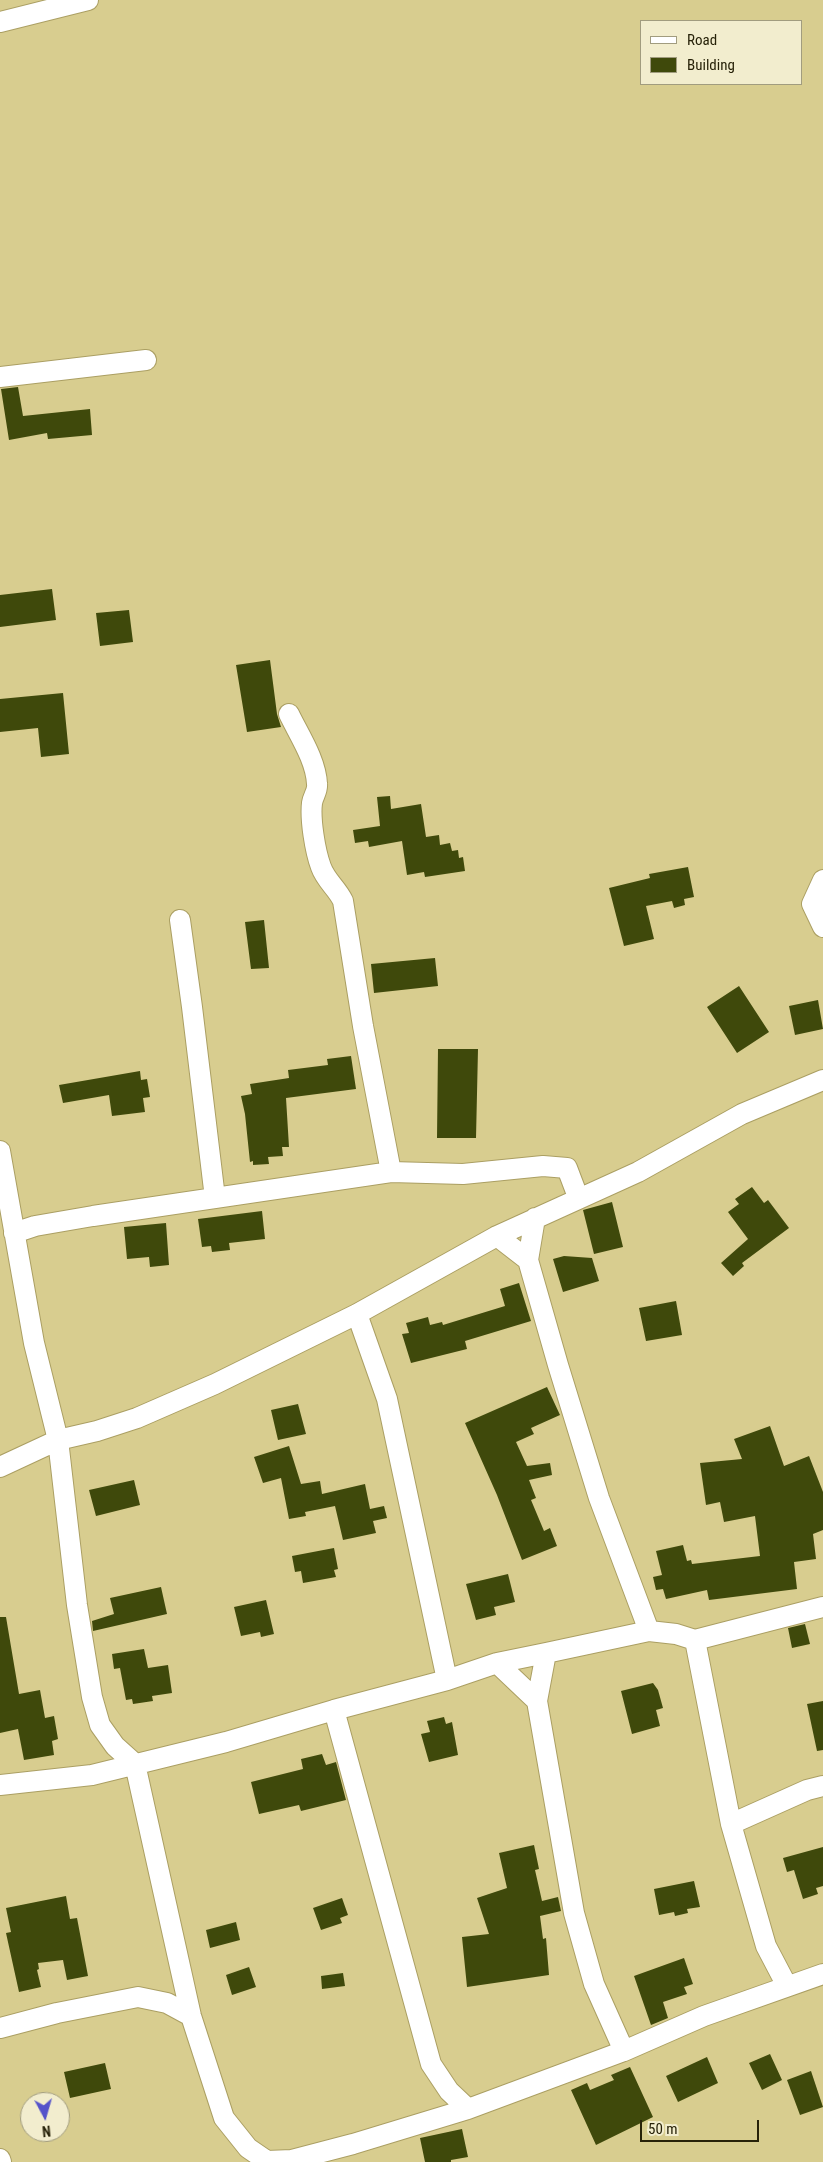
<!DOCTYPE html>
<style>
body{margin:0}
#map{position:relative;width:823px;height:2162px;overflow:hidden;background:#d8cd8f;font-family:"Roboto Condensed",sans-serif}
canvas{display:block}
.legend{position:absolute;left:640px;top:20px;width:162px;height:65px;box-sizing:border-box;background:#f2edce;border:1px solid #a19c7f;margin:0;padding:6px 9px;list-style:none;font-size:15px;color:#272209}
.legend li{display:flex;align-items:center;gap:10px;height:25px}
.legend b{width:25px;border:1px solid #a19c7f}
.north{position:absolute;left:20px;top:2092px;width:50px;height:50px;box-sizing:border-box;background:#f2edce;border:1px solid #a19c7f;border-radius:50%;rotate:174deg;font-size:14px;font-weight:700;line-height:20px;text-align:center;color:#272209}
.north::after{content:'';display:block;margin:auto;width:18px;height:22px;background:#5553ca;clip-path:polygon(50% 0,100% 100%,50% 72%,0 100%)}
.scale{position:absolute;left:640px;top:2120px;width:119px;height:22px;box-sizing:border-box;border:2px solid #272209;border-top:0;padding-left:6px;font-size:15px;line-height:18px;white-space:nowrap;color:#272209;-webkit-text-stroke:4px #f2edce;paint-order:stroke}
</style>
<div id="map">
<canvas width="823" height="2162"></canvas>
<ul class="legend">
<li><b style="height:6px;background:#fff"></b>Road</li>
<li><b style="height:14px;background:#3f490b"></b>Building</li>
</ul>
<div class="north">N</div>
<div class="scale">50 m</div>
</div>
<script>
const context = document.querySelector('canvas').getContext('2d');
context.lineJoin = 'round';
function fill(path, color) { context.fillStyle = color; context.fill(path, 'evenodd'); }
function trace(path, color, width, dash) { context.strokeStyle = color; context.lineWidth = width; context.lineCap = dash ? 'butt' : 'round'; context.setLineDash(dash || []); context.stroke(path); }
fill(new Path2D(`
 M18,387L23,416L90,409L92,435L48,439L47,433L9,440L1,389Z
 M52,589L56,620L0,627V595Z
 M129,610L133,642L100,646L96,613Z
 M270,660L277,714L281,727L247,732L236,665Z
 M63,693L69,754L41,757L38,728L0,732V699Z
 M390,796L391,809L421,804L426,837L439,835L440,845L450,843L452,851L458,850L459,858L463,857L465,871L425,877L424,872L407,875L402,841L369,847L368,841L355,843L353,830L380,826L377,797Z
 M688,867L694,897L684,899L685,905L674,908L672,901L646,906L654,939L624,946L609,888L650,878L649,874Z
 M264,920L269,968L251,969L245,922Z
 M435,958L438,986L374,993L371,964Z
 M739,986L769,1032L737,1053L707,1007Z
 M818,1000L823,1029L795,1035L789,1006Z
 M438,1049H478L476,1138H437Z
 M351,1056L356,1089L286,1098L289,1147H282L283,1156L268,1157L269,1164L253,1165V1161L250,1162L245,1114L241,1096L252,1094L250,1084L289,1078L288,1070L328,1065L327,1059Z
 M140,1071L141,1080L147,1079L150,1097L143,1098L145,1112L112,1116L109,1095L63,1103L59,1085Z
 M752,1187L764,1203L768,1200L789,1228L742,1263L744,1266L733,1276L721,1263L748,1239L728,1212L739,1204L735,1199Z
 M612,1202L623,1247L594,1254L583,1210Z
 M262,1211L265,1239L229,1243L230,1250L212,1252L211,1246L202,1247L198,1219Z
 M166,1223L169,1265L150,1267L149,1257L127,1259L124,1227Z
 M564,1256L592,1258L599,1281L563,1292L553,1259Z
 M519,1283L531,1321L465,1341L467,1349L411,1363L402,1334L409,1333L406,1323L428,1317L430,1325L442,1322L443,1325L505,1306L500,1289Z
 M676,1301L682,1335L646,1341L639,1308Z
 M547,1387L560,1415L531,1428L534,1434L516,1442L527,1466L550,1463L552,1475L529,1480L536,1498L531,1500L544,1531L550,1528L557,1546L522,1560L497,1495L465,1423Z
 M298,1404L306,1434L278,1440L271,1410Z
 M770,1426L784,1466L809,1456L823,1492V1530L813,1534L816,1559L794,1562L797,1589L709,1600L707,1590L666,1599L663,1589L656,1590L653,1577L662,1575L656,1551L683,1545L687,1561L691,1560L692,1564L760,1556L755,1516L724,1522L720,1502L706,1505L700,1463L742,1459L734,1439Z
 M289,1446L301,1484L320,1481L322,1494L365,1484L370,1509L384,1506L387,1518L373,1521L376,1533L343,1540L335,1506L305,1512L306,1516L289,1519L281,1478L263,1483L254,1457Z
 M134,1480L140,1505L96,1516L89,1490Z
 M334,1548L338,1569L334,1570L336,1577L303,1583L301,1571L295,1572L292,1556Z
 M508,1574L515,1602L494,1607L496,1615L476,1620L466,1584Z
 M161,1587L167,1614L93,1631L92,1621L114,1614L110,1598Z
 M266,1600L274,1634L261,1637L260,1632L241,1636L234,1607Z
 M0,1617H6L19,1694L40,1690L45,1718L54,1716L58,1739L52,1741L54,1755L24,1760L18,1729L0,1733Z
 M805,1624L810,1644L792,1648L788,1628Z
 M144,1649L148,1668L168,1665L172,1693L152,1696L153,1701L133,1704L132,1699L126,1700L120,1668L114,1669L112,1654Z
 M653,1683L658,1690L663,1708L656,1710L660,1726L632,1734L621,1691Z
 M823,1701V1750L817,1751L807,1704Z
 M444,1717L446,1724L452,1722L458,1755L429,1762L421,1734L430,1732L427,1721Z
 M322,1754L326,1765L336,1762L346,1800L301,1811L299,1805L259,1814L251,1782L303,1769L301,1759Z
 M534,1845L539,1869L535,1870L542,1901L558,1897L561,1911L540,1916L543,1939L546,1938L549,1975L467,1987L462,1937L489,1934L477,1898L507,1888L499,1853Z
 M823,1847V1886L816,1888L818,1894L803,1899L794,1870L787,1872L783,1858Z
 M694,1881L700,1907L687,1909L688,1913L675,1916L674,1912L659,1915L654,1889Z
 M66,1896L70,1919L77,1918L88,1976L67,1980L63,1960L38,1963L39,1969L37,1970L41,1987L19,1992L6,1933L11,1932L6,1908Z
 M342,1898L348,1915L340,1918L342,1923L321,1930L313,1908Z
 M236,1922L240,1940L210,1948L206,1930Z
 M684,1958L693,1984L684,1987L687,1994L663,2002L668,2018L651,2025L634,1976Z
 M249,1967L256,1987L232,1995L226,1975Z
 M343,1973L345,1986L322,1989L321,1976Z
 M770,2054L782,2080L762,2090L749,2063Z
 M707,2057L718,2083L678,2102L666,2076Z
 M105,2063L111,2089L70,2098L64,2072Z
 M630,2067L653,2117L596,2145L571,2090L587,2083L590,2090L614,2080L611,2075Z
 M811,2071L823,2107L800,2115L787,2080Z
 M462,2129L468,2157L451,2160V2162H425L420,2138Z`), '#3f490b');
const minor = new Path2D(`
 M0,22L88,0
 M0,377L146,360
 M289,714C299,735 316,760 317,784C318,791 313,796 312,803C310,819 315,851 321,867C326,881 337,888 343,901L363,1026L391,1172
 M823,880L812,904L823,927
 M180,920L192,1007L215,1198
 M0,1151L34,1343L58,1440L77,1605L92,1697L100,1725L115,1746L135,1764L191,2016L224,2118L248,2148L267,2161L292,2160L353,2144L468,2109L624,2051L704,2016L823,1974
 M535,1218L528,1260L558,1365L599,1498L649,1631
 M14,1233L35,1226L93,1216L391,1172L463,1174L543,1166L567,1168L578,1197
 M497,1236L528,1260
 M357,1314L387,1399L447,1680
 M0,1467L58,1440L97,1431L137,1418L215,1384L357,1314L497,1236L638,1172L742,1114L823,1080
 M695,1640L731,1824L766,1946L787,1986
 M546,1653L537,1701L574,1913L594,1984L624,2051
 M497,1663L537,1701
 M334,1710L431,2064L449,2091L468,2109
 M0,1785L92,1775L226,1742L334,1710L447,1680L497,1663L546,1653L649,1631L676,1634L695,1640L823,1607
 M731,1824L807,1790L823,1786
 M0,2028L57,2013L138,1997L167,2003L191,2016
 M0,2159L1,2162`);
trace(minor, '#ab9f63', 22);
trace(minor, '#fff', 20);
</script>
